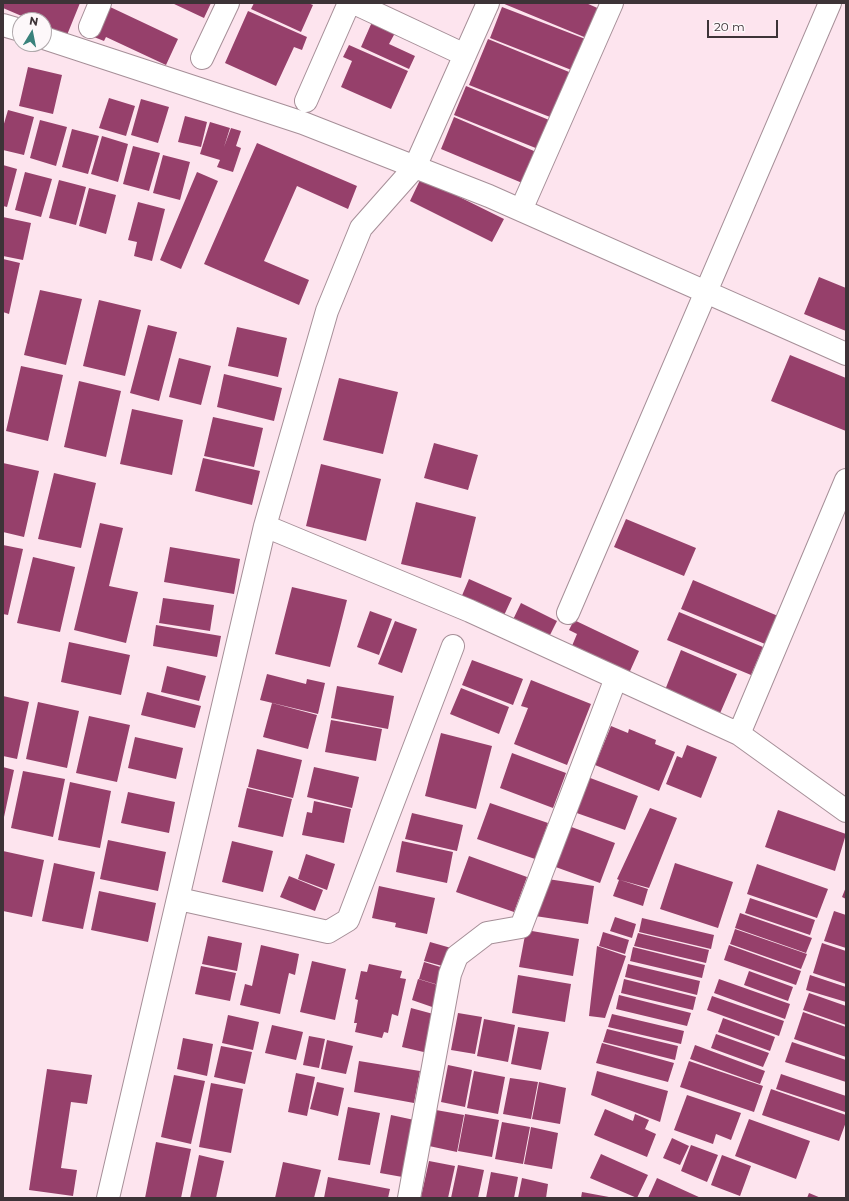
<!DOCTYPE html>
<style>
body{margin:0}
#map{position:relative;width:849px;height:1201px;overflow:hidden;background:#fde4ee;font-family:Montserrat,sans-serif}
canvas{display:block}
.frame{position:absolute;inset:0;border:4px solid #3d3337;pointer-events:none}
.north{position:absolute;left:12px;top:12px;width:40px;height:40px;box-sizing:border-box;background:#fdf8fa;border:1px solid #b0a9ac;border-radius:50%;rotate:10deg;font-size:11px;font-weight:700;line-height:16px;text-align:center;color:#3d3337}
.north::after{content:'';display:block;margin:auto;width:14px;height:18px;background:#3a827c;clip-path:polygon(50% 0,100% 100%,50% 72%,0 100%)}
.scale{position:absolute;left:707px;top:20px;width:71px;height:18px;box-sizing:border-box;border:2px solid #3d3337;border-top:0;padding-left:5px;font-size:12px;line-height:14px;white-space:nowrap;color:#3d3337;-webkit-text-stroke:3px #fdf8fa;paint-order:stroke}
</style>
<div id="map">
<canvas width="849" height="1201"></canvas>
<div class="frame"></div>
<div class="north">N</div>
<div class="scale">20 m</div>
</div>
<script>
const context = document.querySelector('canvas').getContext('2d');
context.lineJoin = 'round';
function fill(path, color) { context.fillStyle = color; context.fill(path, 'evenodd'); }
function trace(path, color, width, dash) { context.strokeStyle = color; context.lineWidth = width; context.lineCap = dash ? 'butt' : 'round'; context.setLineDash(dash || []); context.stroke(path); }
fill(new Path2D(`
 M3,3H80L67,35L44,26V20H31L3,8Z
 M172,3H211L204,18Z
 M254,3H308L313,5L301,32L251,9Z
 M502,3H586L602,10L589,39Z
 M108,6L178,39L166,65L106,37L104,41L94,37Z
 M502,7L588,40L574,71L490,38Z
 M248,11L307,37L302,50L294,47L276,86L225,63Z
 M372,22L395,33L389,44L415,56L409,69L361,47Z
 M488,39L574,74L555,119L469,85Z
 M349,45L408,71L391,109L341,87L352,61L343,57Z
 M28,67L62,75L53,114L19,106Z
 M466,86L554,122L543,151L454,115Z
 M109,98L135,106L126,136L99,128Z
 M141,99L169,107L158,143L131,135Z
 M8,110L34,117L24,155L3,150V127Z
 M185,116L207,122L201,147L178,142Z
 M454,117L541,154L527,185L441,149Z
 M40,120L67,127L56,166L30,158Z
 M210,122L230,128L224,147L231,128L241,131L236,146L241,148L233,172L217,167L220,160L200,154Z
 M72,129L99,136L88,174L62,167Z
 M102,136L128,144L118,182L91,174Z
 M257,143L357,186L348,209L297,186L264,261L309,280L299,305L204,264Z
 M133,146L160,153L149,191L123,184Z
 M163,155L190,162L180,200L153,193Z
 M3,165L17,169L7,207L3,206Z
 M25,172L52,179L41,217L15,210Z
 M197,172L218,181L181,269L160,260Z
 M421,178L504,219L492,242L410,201Z
 M59,180L86,187L76,225L49,218Z
 M89,188L116,195L106,234L79,226Z
 M138,202L165,209L152,261L134,256L137,242L128,240Z
 M3,217L31,223L23,260L3,256Z
 M3,259L20,263L9,314L3,312Z
 M819,277L846,288V331L804,314Z
 M40,290L82,299L66,365L24,355Z
 M99,300L141,310L125,376L83,366Z
 M148,325L177,332L159,401L130,393Z
 M237,327L287,338L278,377L228,366Z
 M790,355L846,378V431L771,401Z
 M179,358L211,366L201,405L169,397Z
 M21,366L63,375L48,441L6,431Z
 M224,374L282,388L274,421L217,407Z
 M339,378L398,392L383,454L323,440Z
 M79,381L121,391L106,457L64,447Z
 M132,409L183,420L172,475L120,464Z
 M213,417L263,428L254,467L204,456Z
 M434,443L478,455L468,490L424,478Z
 M203,458L260,471L252,505L195,491Z
 M3,463L39,471L24,537L3,532Z
 M321,464L381,479L366,541L306,526Z
 M54,473L96,483L81,548L38,539Z
 M416,502L476,517L461,578L401,564Z
 M626,519L696,548L684,576L614,547Z
 M100,523L123,528L109,586L138,592L126,643L74,630Z
 M3,545L23,549L8,615L3,614Z
 M170,547L240,559L234,594L164,582Z
 M33,557L75,567L60,632L17,623Z
 M469,579L512,598L500,624L458,605Z
 M693,580L778,616L765,644L681,609Z
 M292,587L347,600L330,667L275,654Z
 M163,598L214,605L210,631L159,623Z
 M521,603L557,621L545,645L509,628Z
 M370,611L392,619L379,655L357,647Z
 M679,612L763,647L751,675L667,640Z
 M574,620L639,651L626,680L569,653L577,634L569,630Z
 M395,621L417,629L402,673L378,664Z
 M156,625L221,636L217,657L153,646Z
 M69,642L130,655L121,695L61,682Z
 M681,650L737,674L718,718L663,695Z
 M472,660L523,679L513,705L462,685Z
 M167,666L206,676L199,701L161,692Z
 M267,674L306,684L307,679L325,683L318,714L260,700Z
 M531,680L591,704L567,765L514,744L528,708L521,706Z
 M337,686L394,696L388,729L331,718Z
 M461,688L509,707L499,734L450,714Z
 M147,692L201,706L195,728L141,715Z
 M3,696L29,702L17,759L3,756Z
 M38,702L79,711L67,768L26,759Z
 M272,703L317,715L308,749L263,737Z
 M89,716L130,725L117,782L76,773Z
 M331,720L382,729L376,761L325,752Z
 M611,726L628,733L629,729L656,740L655,744L675,752L659,791L595,765Z
 M441,733L492,746L476,809L425,796Z
 M135,737L183,748L176,779L128,768Z
 M687,745L717,757L701,798L666,784L677,756L682,758Z
 M257,749L302,760L293,798L248,787Z
 M512,753L566,773L553,808L500,788Z
 M3,767L14,770L4,817H3Z
 M314,767L359,777L352,808L307,797Z
 M23,771L65,779L53,837L11,828Z
 M585,776L638,796L625,830L571,811Z
 M70,782L111,791L100,848L58,840Z
 M247,788L292,799L283,837L238,827Z
 M128,792L175,802L169,833L121,823Z
 M314,801L351,809L344,843L302,835L307,812L312,813Z
 M490,803L548,823L535,859L477,839Z
 M650,808L677,818L649,888L620,880L648,889L643,906L613,896L619,880L617,879Z
 M778,810L846,834L835,871L765,847Z
 M412,813L463,825L457,851L405,839Z
 M566,825L615,843L600,883L550,865Z
 M108,840L166,852L158,891L100,879Z
 M232,841L273,851L263,892L222,882Z
 M402,841L453,852L447,883L396,872Z
 M3,851L44,860L32,917L3,911Z
 M306,854L335,864L327,890L298,879Z
 M469,856L527,877L514,912L456,892Z
 M54,863L95,872L83,929L42,921Z
 M675,863L733,882L718,928L660,909Z
 M757,864L828,889L817,918L747,894Z
 M289,876L323,890L315,911L280,897Z
 M541,878L594,886L588,924L535,916Z
 M379,886L435,898L427,934L395,927L396,923L372,918Z
 M846,887V899L842,897Z
 M99,891L156,903L148,942L91,930Z
 M750,898L815,920L810,935L745,913Z
 M834,911L846,915V948L824,941Z
 M740,913L812,938L806,953L735,928Z
 M615,917L636,924L632,938L610,931Z
 M642,918L714,935L711,949L639,932Z
 M735,929L807,954L801,969L730,944Z
 M526,930L579,939L573,976L519,967Z
 M603,932L629,940L625,954L599,946Z
 M638,933L709,950L706,963L634,946Z
 M208,936L242,943L237,971L202,964Z
 M430,942L451,948L446,967L424,961Z
 M822,943L846,951V984L813,973Z
 M261,945L299,954L295,975L289,973L280,1014L240,1005L245,984L252,986Z
 M729,945L801,971L796,985L724,960Z
 M597,946L626,956L605,1018L589,1016Z
 M633,947L705,965L702,978L630,961Z
 M312,961L346,969L335,1020L300,1012Z
 M424,962L447,969L442,986L419,979Z
 M369,964L402,971L400,978L406,979L398,1016L392,1014L388,1033L384,1032L382,1038L355,1032L357,1023H354L358,1000L355,999L361,971L367,972Z
 M628,964L700,981L697,995L625,977Z
 M201,966L236,973L230,1001L195,994Z
 M749,971L793,987L788,1001L744,985Z
 M518,975L571,984L565,1022L512,1013Z
 M810,975L846,987V1002L806,990Z
 M418,979L441,986L435,1008L412,1000Z
 M624,979L696,997L693,1010L621,993Z
 M719,979L790,1004L785,1019L714,993Z
 M809,993L846,1006V1025L803,1010Z
 M619,995L691,1013L687,1026L616,1009Z
 M712,996L784,1021L779,1036L707,1010Z
 M411,1008L437,1015L428,1053L402,1047Z
 M803,1012L846,1027V1057L794,1039Z
 M458,1013L482,1017L475,1054L451,1050Z
 M612,1014L684,1031L681,1044L608,1027Z
 M228,1015L259,1022L253,1050L222,1043Z
 M723,1018L775,1037L770,1051L718,1032Z
 M484,1019L515,1025L508,1062L477,1056Z
 M272,1025L303,1032L296,1060L265,1053Z
 M518,1027L549,1032L541,1070L511,1064Z
 M607,1029L678,1046L675,1060L603,1042Z
 M716,1034L769,1053L763,1067L711,1048Z
 M309,1036L325,1039L319,1068L303,1065Z
 M183,1038L213,1044L207,1076L177,1069Z
 M327,1040L353,1046L346,1074L321,1069Z
 M792,1042L846,1060V1082L785,1062Z
 M602,1043L674,1063L668,1082L596,1063Z
 M695,1045L765,1071L760,1084L690,1059Z
 M221,1046L252,1052L245,1084L214,1077Z
 M359,1061L420,1071L414,1103L354,1092Z
 M689,1061L763,1086L754,1112L680,1087Z
 M448,1065L472,1070L465,1107L441,1102Z
 M47,1069L92,1075L87,1104L71,1102L61,1168L77,1170L73,1196L29,1190Z
 M474,1071L505,1077L498,1114L467,1108Z
 M597,1071L668,1091L660,1122L591,1095Z
 M296,1073L315,1077L307,1116L288,1112Z
 M781,1074L846,1096L845,1112L776,1089Z
 M174,1075L205,1081L191,1144L161,1137Z
 M510,1078L538,1082L531,1119L503,1114Z
 M317,1082L344,1088L338,1116L310,1109Z
 M539,1082L566,1088L560,1124L532,1119Z
 M211,1083L243,1089L231,1153L199,1147Z
 M771,1089L846,1115V1122L839,1141L762,1115Z
 M687,1095L741,1113L731,1140L716,1134L713,1144L674,1130Z
 M348,1107L380,1113L370,1165L338,1160Z
 M605,1109L633,1121L635,1114L649,1120L645,1129L656,1134L647,1157L594,1135Z
 M436,1110L464,1115L457,1152L429,1146Z
 M465,1114L499,1120L492,1157L458,1151Z
 M391,1115L419,1121L408,1178L380,1173Z
 M749,1119L810,1141L796,1179L735,1156Z
 M502,1122L530,1127L523,1164L495,1159Z
 M531,1127L558,1133L552,1169L524,1164Z
 M672,1138L689,1146L680,1165L663,1158Z
 M156,1142L191,1149L181,1198H145Z
 M691,1145L718,1155L707,1182L681,1171Z
 M601,1154L648,1175L637,1198L590,1178Z
 M199,1155L224,1161L216,1198H190Z
 M722,1155L751,1166L740,1196L711,1185Z
 M429,1161L455,1166L448,1198L421,1197Z
 M283,1162L321,1170L314,1198H275Z
 M458,1165L484,1170L478,1198H451Z
 M491,1172L518,1177L514,1198H486Z
 M328,1177L390,1189L388,1198H324Z
 M522,1178L548,1184L546,1198H518Z
 M657,1178L701,1198H648Z
 M582,1192L609,1197V1198H581Z
 M809,1193L821,1198H807Z`), '#96406b');
const minor = new Path2D(`
 M354,3L465,55
 M3,25L20,30
 M90,27L100,3
 M44,38L303,123L489,196L846,354
 M202,58L228,3
 M306,101L349,3
 M521,210L612,3
 M265,526L470,611L739,734L846,811
 M568,613L830,3
 M739,734L846,480
 M179,899L328,932L348,920L453,646
 M108,1198L265,526L327,311L361,228L415,167L488,3
 M409,1198L450,974L457,956L487,933L521,927L616,678`);
trace(minor, '#a68f98', 24);
trace(minor, '#fff', 22);
</script>
